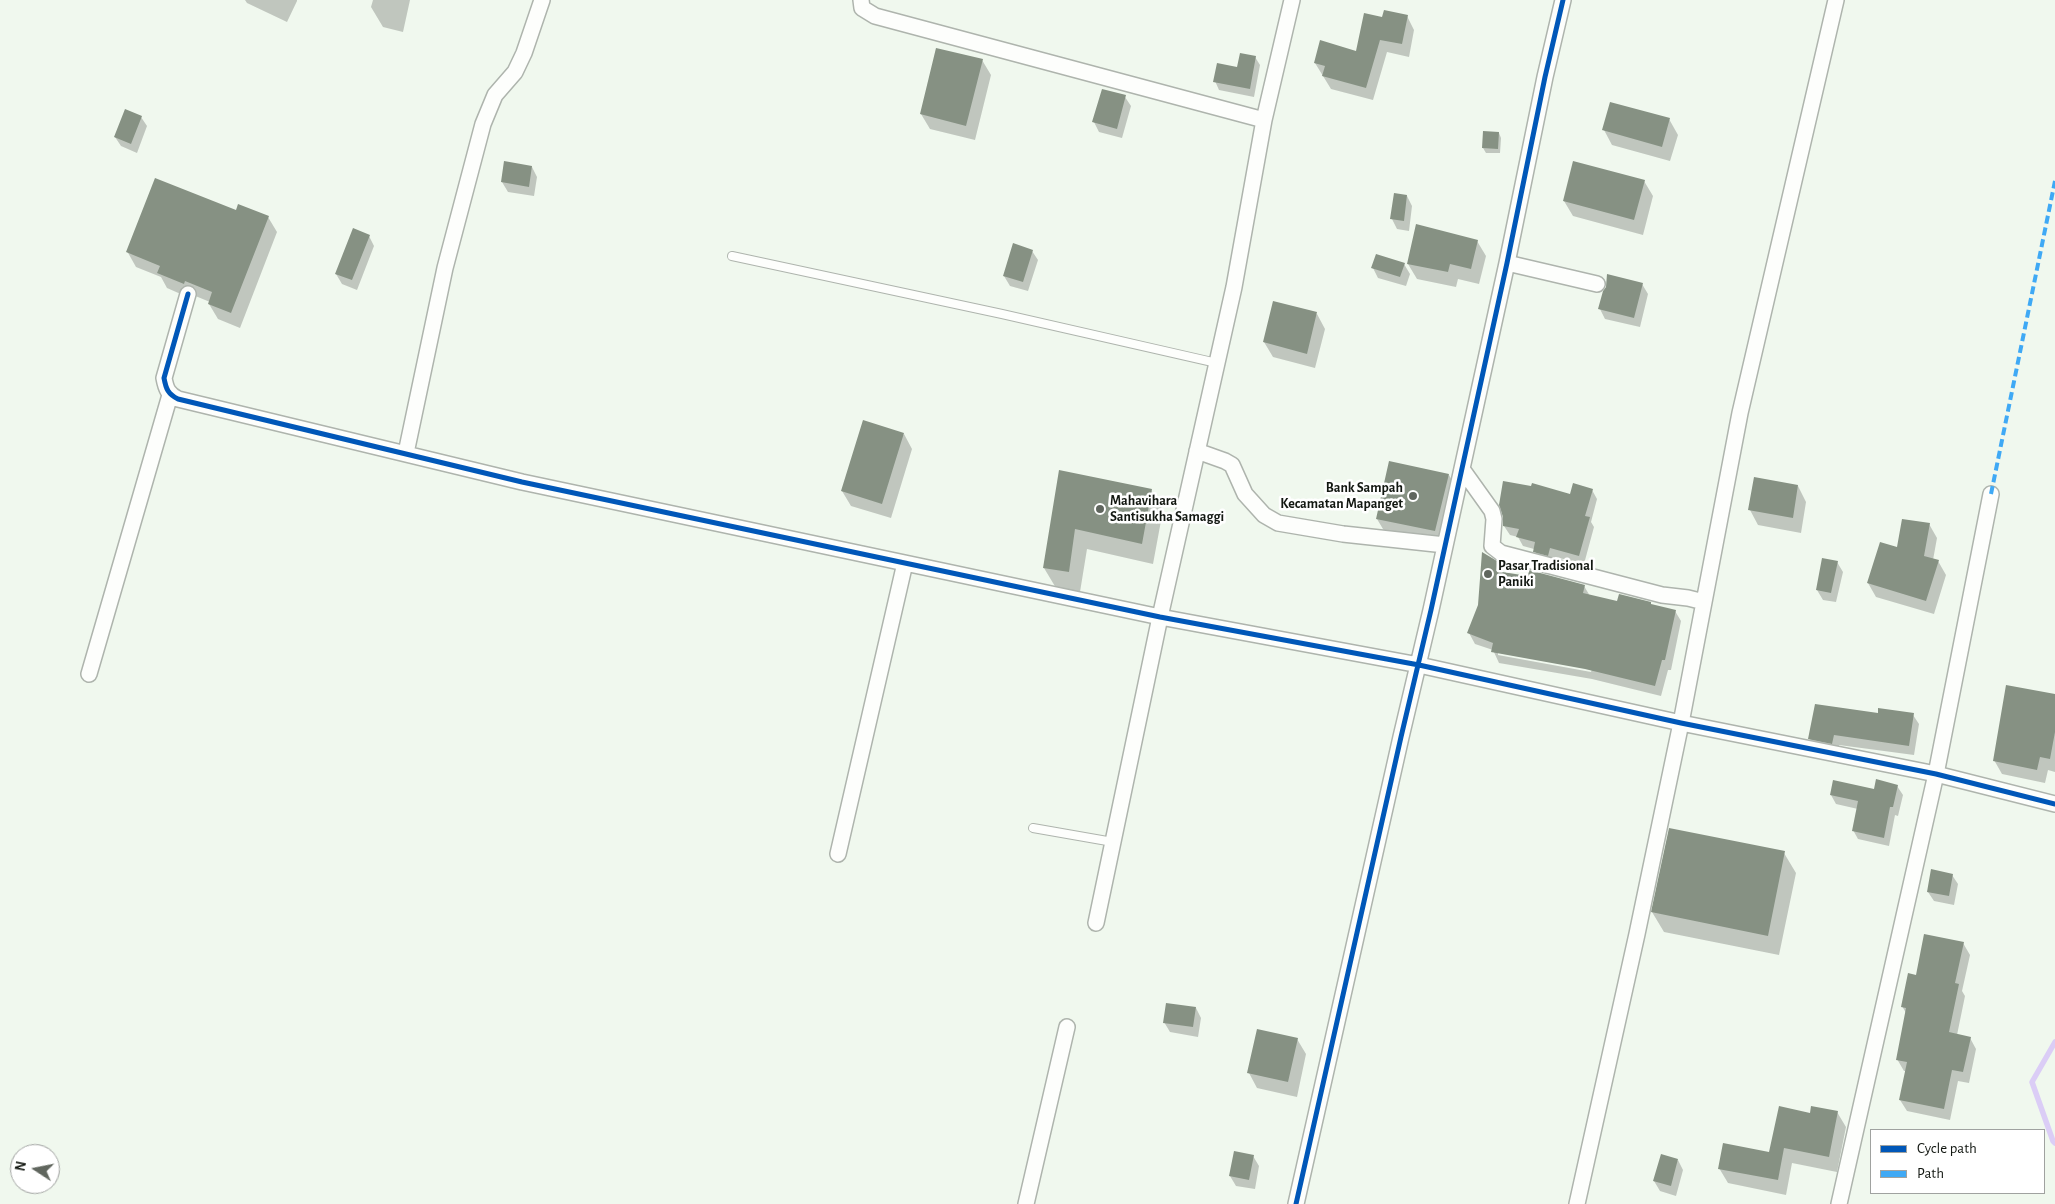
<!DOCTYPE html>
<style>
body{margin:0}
#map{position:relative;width:2055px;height:1204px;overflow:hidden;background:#f0f8ee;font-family:"Alegreya Sans",sans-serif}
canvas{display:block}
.legend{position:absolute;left:1870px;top:1129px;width:175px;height:65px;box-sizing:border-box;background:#fff;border:1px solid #a0a2a0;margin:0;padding:6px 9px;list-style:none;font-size:15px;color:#121711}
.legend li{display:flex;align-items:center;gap:10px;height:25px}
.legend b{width:25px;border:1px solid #a0a2a0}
.north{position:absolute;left:10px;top:1144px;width:50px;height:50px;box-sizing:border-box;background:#fff;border:1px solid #a0a2a0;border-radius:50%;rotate:281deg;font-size:14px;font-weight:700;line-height:20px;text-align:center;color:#121711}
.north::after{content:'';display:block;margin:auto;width:18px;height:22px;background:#60665e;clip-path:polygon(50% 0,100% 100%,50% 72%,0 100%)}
</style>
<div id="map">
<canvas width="2055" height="1204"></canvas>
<ul class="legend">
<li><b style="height:6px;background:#0057b8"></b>Cycle path</li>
<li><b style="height:6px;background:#3fa9f5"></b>Path</li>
</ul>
<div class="north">N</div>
</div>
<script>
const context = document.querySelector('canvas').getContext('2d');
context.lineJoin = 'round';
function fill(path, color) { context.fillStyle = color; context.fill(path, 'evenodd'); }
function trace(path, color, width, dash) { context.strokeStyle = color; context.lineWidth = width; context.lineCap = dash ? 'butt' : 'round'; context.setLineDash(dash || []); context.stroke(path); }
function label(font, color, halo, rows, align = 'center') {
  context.font = font + ' "Alegreya Sans",sans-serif'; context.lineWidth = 5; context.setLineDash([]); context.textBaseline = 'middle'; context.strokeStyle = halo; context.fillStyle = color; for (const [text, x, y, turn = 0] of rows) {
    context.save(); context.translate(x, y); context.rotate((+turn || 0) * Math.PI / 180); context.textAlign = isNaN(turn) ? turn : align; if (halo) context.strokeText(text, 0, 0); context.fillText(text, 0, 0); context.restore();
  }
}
fill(new Path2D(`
 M245,0H297V1L287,22L247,3Z
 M373,0H410L403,32L383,27L371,7Z
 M1407,16L1414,30L1409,57L1387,52L1373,100L1331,89L1315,63L1357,52Z
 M1255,57L1260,65L1254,97L1219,90L1215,81Z
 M982,60L991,75L975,140L930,129L921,114Z
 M1125,97L1131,106L1122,138L1099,132L1094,122Z
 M141,117L147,126L137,153L121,146L115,137Z
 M1669,119L1678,135L1670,161L1612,145L1604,130Z
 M1484,133H1499L1501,138L1500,153H1486L1483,148Z
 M532,167L537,177L534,196L508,192L502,182Z
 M1644,181L1653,196L1643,235L1573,216L1564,201Z
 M1395,195L1407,196L1412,206L1409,231L1397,229L1392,219Z
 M236,211L268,217L277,232L240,328L218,319L209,304L210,302L193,295L192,299L167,288L161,277L136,267L127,251Z
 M369,236L374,246L357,290L342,284L336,274Z
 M1477,241L1486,256L1479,284L1458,279L1456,287L1417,279L1408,264Z
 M1032,251L1038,260L1028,291L1010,286L1004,276Z
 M1404,264L1410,274L1406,286L1378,278L1373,268Z
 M1642,284L1648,294L1640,327L1605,319L1600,309Z
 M1317,314L1325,329L1315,368L1273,357L1264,342Z
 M904,434L912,449L891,518L851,506L842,491Z
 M1060,471L1151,490L1163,510L1153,564L1087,549L1080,592L1056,588L1044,568Z
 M1449,475L1457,490L1444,546L1386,534L1377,519Z
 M1798,486L1806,502L1801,533L1758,525L1750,510Z
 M1592,490L1597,499L1591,522L1594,527L1584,564L1555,557L1553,564L1540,561L1534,549L1523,546L1518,537L1510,535L1504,526L1571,496Z
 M1929,524L1937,538L1933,560L1938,561L1946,575L1934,614L1876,597L1868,583L1898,549Z
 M1496,562L1503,573L1584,586L1590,596L1618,603L1652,606L1675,611L1681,621L1671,670H1668L1661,696L1592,679L1499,663L1493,650L1475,644L1469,633ZM1498,652L1592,669L1591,672L1498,655Z
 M1837,562L1843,572L1836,602L1823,600L1817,590Z
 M2055,695V772L2048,770L2045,783L2002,774L1994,760Z
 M1879,714L1913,715L1919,724L1914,755L1839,745L1837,753L1815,749L1810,739Z
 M1897,786L1903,795L1898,816L1895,815L1889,846L1858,839L1853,830L1858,809L1836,804L1831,795L1875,791Z
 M1784,853L1796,873L1779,955L1664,932L1652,912Z
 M1952,875L1958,884L1954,905L1934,901L1928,892Z
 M1963,943L1970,955L1962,991L1965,996L1957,1035L1970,1038L1976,1049L1969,1083L1958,1081L1950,1120L1907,1111L1900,1100L1906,1071H1904L1897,1059L1906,1013L1902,1006L1917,976Z
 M1196,1008L1201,1018L1198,1037L1170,1032L1164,1022Z
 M1297,1039L1306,1054L1297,1097L1257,1088L1249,1073Z
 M1837,1112L1846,1127L1837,1172L1792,1163L1786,1195L1728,1183L1719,1168L1770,1153L1811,1114Z
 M1253,1156L1259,1166L1255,1189L1236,1186L1230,1176Z
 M1678,1160L1683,1170L1676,1196L1660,1191L1654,1181Z`), '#0003');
trace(new Path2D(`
 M2055,1042L2032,1082L2053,1141L2055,1143`), '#dbcdf6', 5.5);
fill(new Path2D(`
 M1384,10L1408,15L1402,44L1380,40L1366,88L1322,76L1325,66L1314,63L1320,40L1356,51L1364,13L1382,17Z
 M936,48L983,59L966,126L920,114Z
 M1240,53L1256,56L1250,89L1213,82L1217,63L1237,67Z
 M1102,89L1126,95L1117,129L1092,122Z
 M1610,102L1670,118L1662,147L1602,130Z
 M125,109L142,116L131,144L114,137Z
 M1483,131L1499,132L1498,149L1482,148Z
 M504,161L532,166L529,187L501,182Z
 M1573,161L1645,180L1634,220L1563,201Z
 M155,178L236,210L238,204L269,216L231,313L208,304L212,292L185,281L184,284L157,273L160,266L126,252Z
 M1394,193L1407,195L1404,221L1390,219Z
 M1416,224L1478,240L1471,269L1450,264L1448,272L1407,264Z
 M353,228L370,235L352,280L335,274Z
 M1013,243L1033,250L1023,282L1003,276Z
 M1376,254L1405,263L1400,277L1371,268Z
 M1607,274L1643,283L1634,318L1598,309L1603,291L1606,287Z
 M1273,301L1317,312L1307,354L1263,342Z
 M863,420L904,433L882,504L841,491Z
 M1389,461L1449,474L1435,531L1376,519Z
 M1059,470L1152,489L1142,544L1075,529L1069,572L1043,568Z
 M1754,477L1798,485L1793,518L1748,510Z
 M1503,481L1531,486L1532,483L1570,494L1573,483L1593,489L1585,516L1590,517L1579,556L1550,548L1548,556L1533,552L1535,542L1516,537L1519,529L1503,526V517L1499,505Z
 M1902,519L1930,523L1924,556L1939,560L1926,601L1867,583L1880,542L1897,547Z
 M1482,552L1497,561L1496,571L1528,576L1529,570L1585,585L1583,593L1617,601L1619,594L1651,602V604L1676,610L1665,660H1662L1655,686L1585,669L1491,652L1493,643L1467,633L1478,605Z
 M1822,558L1838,561L1831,593L1816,590Z
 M2006,685L2055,694V732L2050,759L2040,757L2037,770L1993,761Z
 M1815,704L1878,713V708L1914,713L1909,746L1834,735L1832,744L1808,739Z
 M1876,779L1898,785L1893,807H1890L1884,838L1852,831L1858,801L1830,795L1833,780L1874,789Z
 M1669,828L1785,851L1768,936L1651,912Z
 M1931,869L1953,874L1949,896L1927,892Z
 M1924,934L1964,942L1955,983L1959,984L1949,1032L1971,1037L1963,1072L1952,1070L1944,1109L1899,1100L1907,1062L1896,1060L1906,1008L1901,1007L1908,973L1916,975Z
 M1166,1003L1196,1007L1193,1027L1163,1023Z
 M1257,1029L1298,1038L1288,1082L1247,1073Z
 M1779,1106L1810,1113L1811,1106L1838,1111L1829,1157L1784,1148L1778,1180L1718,1169L1723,1143L1769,1152Z
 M1234,1151L1254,1155L1249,1180L1229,1176Z
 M1661,1154L1678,1159L1671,1186L1653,1181Z`), '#869183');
const lane = new Path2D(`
 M732,256L1002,314L1217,363
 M1033,828L1113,842`);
const street = new Path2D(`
 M861,0L862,8L875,16L1264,120
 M1507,263L1597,284
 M188,294L164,378C166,389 168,394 178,399L522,482L1160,617L1419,665L1681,723L1936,774L2055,804
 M1197,451L1225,461L1232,465L1245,494L1264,515L1278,523L1343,534L1445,545
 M406,453L445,268L483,124L495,95L515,72L524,53L542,0
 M1462,469L1492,511L1494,519L1492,546L1501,553L1662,595L1688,598L1704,602
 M89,674L170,395
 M838,854L905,563
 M1096,923L1160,617L1234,287L1264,120L1292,0
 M1026,1204L1067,1027
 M1296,1204L1401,737L1431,610L1507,263L1545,77L1563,0
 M1577,1204L1637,934L1681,723L1740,413L1836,0
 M1839,1204L1936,774L1991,494`);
trace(lane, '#aeb4ad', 10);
trace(street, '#aeb4ad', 18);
trace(lane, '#fdfefc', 8);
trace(street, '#fdfefc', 15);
trace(new Path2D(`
 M1991,494L2055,181`), '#3fa9f5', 4, [8, 4]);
trace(new Path2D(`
 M188,294L164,378C166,389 168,394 178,399L522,482L1160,617L1419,665L1681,723L1936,774L2055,804
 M1296,1204L1401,737L1431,610L1507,263L1545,77L1563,0`), '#0057b8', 5);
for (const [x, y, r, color] of [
 [1413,496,5,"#60665e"],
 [1100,509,5,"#60665e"],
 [1488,574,5,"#60665e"]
]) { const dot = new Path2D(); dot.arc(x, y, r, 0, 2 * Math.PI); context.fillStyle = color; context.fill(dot); trace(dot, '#fff', 2); }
label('bold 14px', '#121711', '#fff', [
 ["Bank Sampah",1403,488,"right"],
 ["Kecamatan Mapanget",1403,504,"right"],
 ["Mahavihara",1110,501],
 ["Santisukha Samaggi",1110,517],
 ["Pasar Tradisional",1498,566],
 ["Paniki",1498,582]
], 'left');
</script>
